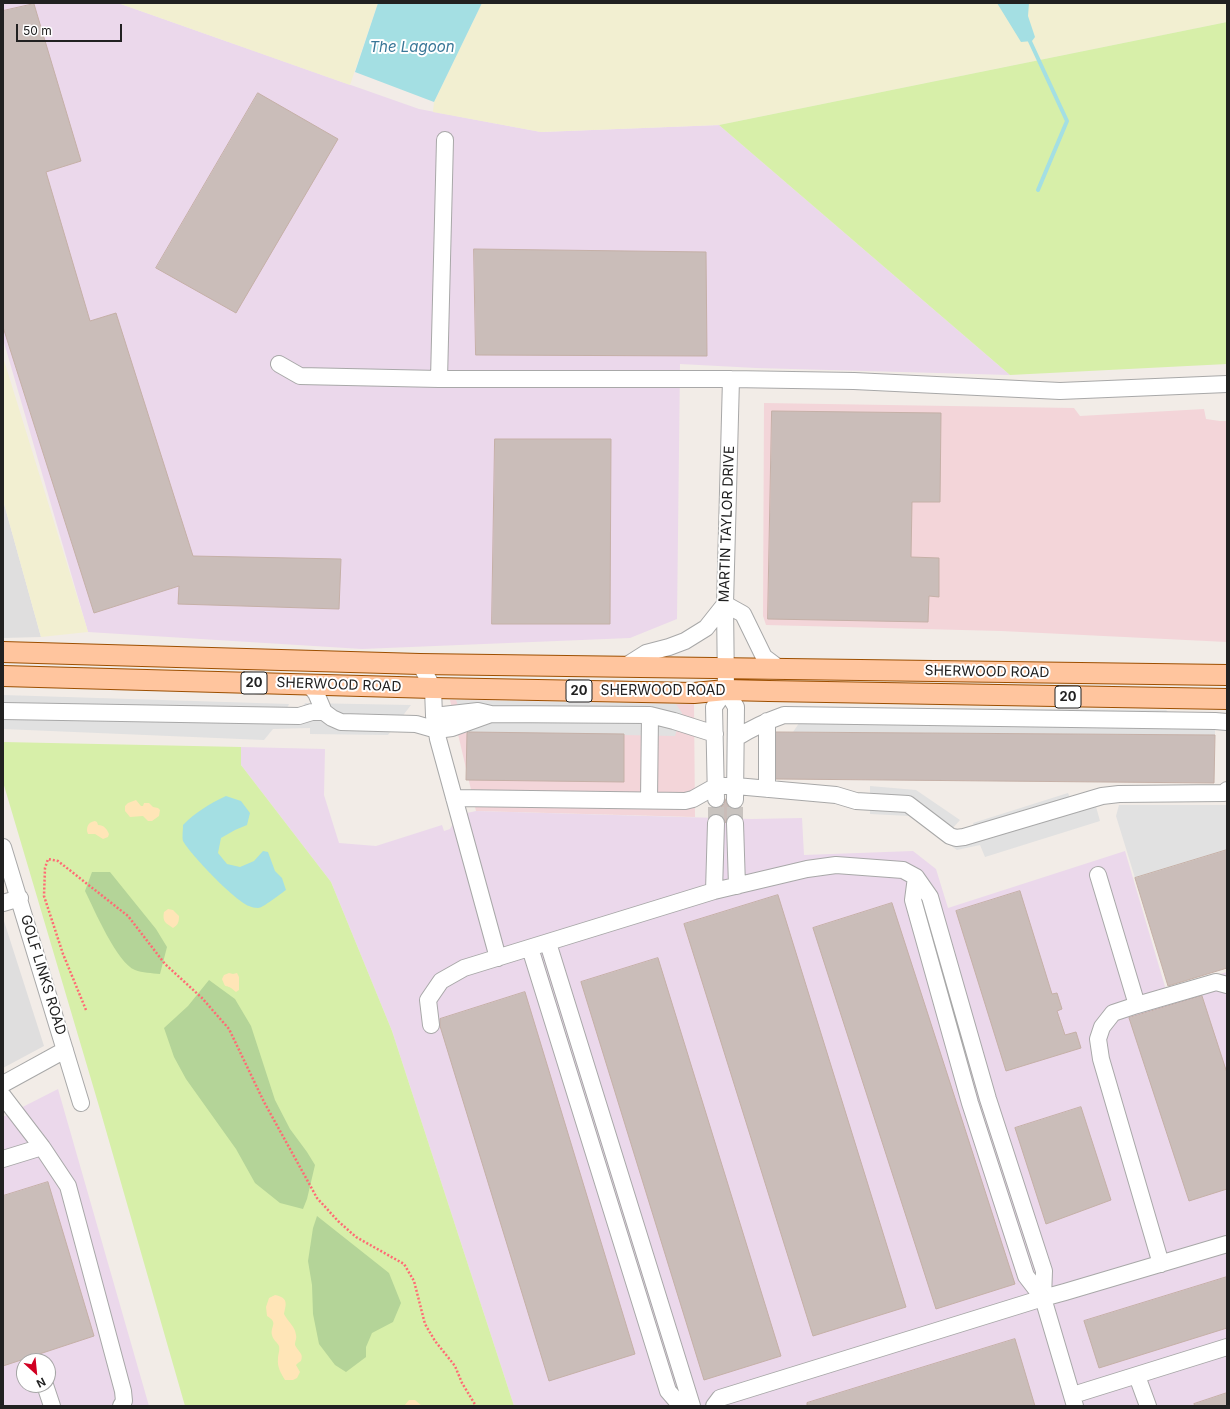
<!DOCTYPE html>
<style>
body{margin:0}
#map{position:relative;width:1230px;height:1409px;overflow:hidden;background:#f2ece7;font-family:Inter,sans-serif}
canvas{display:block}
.frame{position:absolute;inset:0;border:4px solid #212121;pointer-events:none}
.north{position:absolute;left:16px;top:1353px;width:40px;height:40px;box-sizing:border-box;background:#fff;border:1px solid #a6a6a6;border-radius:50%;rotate:153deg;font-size:11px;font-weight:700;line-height:16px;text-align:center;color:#212121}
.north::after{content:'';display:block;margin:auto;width:14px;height:18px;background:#d10022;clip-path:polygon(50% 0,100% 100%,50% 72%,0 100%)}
.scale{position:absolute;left:16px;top:24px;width:106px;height:18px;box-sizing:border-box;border:2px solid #212121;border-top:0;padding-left:5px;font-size:12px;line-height:14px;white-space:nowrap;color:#212121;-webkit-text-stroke:3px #fff;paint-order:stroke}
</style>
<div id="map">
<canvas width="1230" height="1409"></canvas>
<div class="frame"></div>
<div class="north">N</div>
<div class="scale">50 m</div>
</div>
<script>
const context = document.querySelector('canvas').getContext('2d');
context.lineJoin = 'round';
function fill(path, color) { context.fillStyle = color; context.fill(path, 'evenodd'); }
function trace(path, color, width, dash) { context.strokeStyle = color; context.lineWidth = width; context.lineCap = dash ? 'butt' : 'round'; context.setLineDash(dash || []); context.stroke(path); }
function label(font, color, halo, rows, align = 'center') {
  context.font = font + ' Inter,sans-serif'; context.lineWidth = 4; context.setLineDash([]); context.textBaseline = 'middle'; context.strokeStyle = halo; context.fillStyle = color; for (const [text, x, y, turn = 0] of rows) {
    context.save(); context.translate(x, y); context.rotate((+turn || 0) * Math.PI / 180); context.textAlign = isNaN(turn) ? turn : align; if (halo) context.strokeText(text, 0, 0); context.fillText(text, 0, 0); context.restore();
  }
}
fill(new Path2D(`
 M3,500L41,637L3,638Z
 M3,918L44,1046L3,1068Z`), '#dfdede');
fill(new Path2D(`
 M764,403L1074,408L1080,416L1204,409L1206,419L1220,421H1227V642L1001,631L766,625L763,616Z
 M450,700L676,704L694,703L695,817L476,811Z`), '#f3d5d9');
fill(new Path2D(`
 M3,3H118L419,109L541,132L719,125L1010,375L756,368L680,364L677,619L630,638L362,649L88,632L3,339Z
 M241,747L325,749L324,795L339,843L376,846L442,825L444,831L450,829L458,815L476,811L752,819L802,818L804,855L913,851L936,869L948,908L1125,851L1166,990L1227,972V1406H514L392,1031L331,882L241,765Z
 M58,1089L149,1406H3V1117ZM24,1361H48V1385H24Z`), '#ebd8eb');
fill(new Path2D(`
 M118,3H378L350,85Z
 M482,3H1227V22L719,125L541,132L433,112L434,102Z
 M3,357L85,622L88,632L41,637L3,500Z`), '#f2efd1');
fill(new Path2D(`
 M1227,22V364L1010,375L719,125Z
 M3,742L241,747V765L331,882L392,1031L514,1406H185L101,1113L3,782Z`), '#d7efa9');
fill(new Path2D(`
 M92,872H110L156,929L167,947L160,974C152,973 142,973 135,970C117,963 94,909 85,891Z
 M209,980L235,999L251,1026L275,1100L290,1129L307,1152L315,1165L307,1199L303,1209L280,1203L255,1183L236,1149L186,1079L174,1057L164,1028L188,1006Z
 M317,1216L389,1273L401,1303L393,1322L372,1333L366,1347V1357L346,1372L335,1365L319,1344L313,1314L312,1285L308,1261L313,1228Z`), '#b4d498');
fill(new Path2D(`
 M136,800L141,806H143L144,803H149L153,807L158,808L160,810L159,816L152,821H148L143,816L130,817L125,811V806L128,803Z
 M95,821L97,822L98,825C104,825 107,829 109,834L108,837L103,839L95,834H88L87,831C87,825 89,822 95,821Z
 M168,909L173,910L179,916C179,922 178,925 173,928C166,923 162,922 164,912Z
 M229,973L233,974L237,973L239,977V990L236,992C234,991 233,989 231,988C224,984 226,989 222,979L224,975Z
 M275,1295C289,1298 286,1304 284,1314C288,1322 295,1326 296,1335C297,1338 295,1341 295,1345C298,1352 304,1353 301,1361L298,1363L296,1365L300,1372L297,1378L293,1380H285C281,1373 277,1367 278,1359C278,1354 280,1351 279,1346C277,1342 273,1340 272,1335C270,1326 279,1323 267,1316L266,1307L269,1298Z
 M409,1400H415L422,1406H404Z`), '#ffe5b7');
fill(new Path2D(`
 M3,695L289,704L285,713H300L305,703L411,705L388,735L310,734V728L273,729L264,740L3,729Z
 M456,700L676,704L682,713L675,736L467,732Z
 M810,707L1166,710L1175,717H1215V735L793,732Z
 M870,786L916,790L960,820L952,829L961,834L976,832L973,823L1068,793L1072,802L1093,796L1100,821L985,857L980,845L957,850L909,816L870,814Z
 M1119,805H1227V850L1135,878L1116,816Z`), '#e1e1e1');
fill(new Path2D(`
 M378,3H482L434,102L355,72Z
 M997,3H1029L1028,16L1035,37L1032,41L1021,42Z
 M226,796L241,801L250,813L247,825L235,830L221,838L218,853L227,864L240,867L254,861L263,851L268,852L275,871L282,878L286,890C280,894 263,908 258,908C255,908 251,907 249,906C235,901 190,854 183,841C182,837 183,830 183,825C196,812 209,804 226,796Z`), '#a4dfe3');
trace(new Path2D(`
 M1028,37L1067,121L1038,190`), '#a4dfe3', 4);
const building = new Path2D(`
 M34,4L81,161L46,172L90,321L116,313L193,556L341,559L339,609L178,604L179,586L94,613L3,327V11Z
 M258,93L338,139L236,313L156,268Z
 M474,249L706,252L707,356L476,355Z
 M772,411L941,413L940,502H912L911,557L939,558V597L929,596L928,622L768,619Z
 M495,439H611L610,624H492Z
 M469,732L624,734V782L466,780L467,733Z
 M776,732L1215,735L1214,783L776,779Z
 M725,799L727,804L730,808L735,809H739V814H734L730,815L727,818L726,823L721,815L717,814H713V808H717L721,807L724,804Z
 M1227,850V968L1168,986L1135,878Z
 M1020,891L1052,994L1057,993L1062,1009L1057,1011L1065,1035L1076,1032L1081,1048L1006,1071L956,911Z
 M778,895L906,1307L813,1336L684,924Z
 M892,903L1015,1284L936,1309L813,928Z
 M658,958L781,1356L704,1380L581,982Z
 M525,992L635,1354L549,1381L440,1026V1019Z
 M1202,996L1227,1073V1189L1189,1201L1129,1018Z
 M1081,1107L1111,1200L1046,1224L1015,1128Z
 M48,1182L94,1336L3,1366V1196Z
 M1227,1277V1328L1099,1368L1084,1321Z
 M1015,1339L1035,1406H807V1403Z
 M1227,1393V1406H1195L1194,1404Z`);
fill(building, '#cabdb9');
trace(building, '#c5b0a7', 1);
trace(new Path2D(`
 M716,823V799
 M735,823V800`), '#c8c3bf', 16, [16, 8]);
const minor = new Path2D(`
 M279,364L300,376L439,379H731L854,381L1060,391L1227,384
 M439,379L445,140
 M731,379L725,604L726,690L736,707L735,800
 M725,604L743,614L764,657L780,669
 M420,664L433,688L434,716L438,739L498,958
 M624,667L646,653L669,647L685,641L706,628L725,604
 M308,684L316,693L324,712
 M3,711L299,716L312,712H324L332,718L341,722L416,724L437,730L452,728L491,714
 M434,716L478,711L491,714L650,715L674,721L715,734
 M736,738C752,728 767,721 784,715L1215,721L1227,722
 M767,789V721
 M454,798L685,801L693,799L716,786H736L836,795L856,801L908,804L950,836L956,838L964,837L1102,796L1119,794L1224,793L1227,790
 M716,799L714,707L726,690
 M649,800L650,715
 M735,823L737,886
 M3,847L81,1103
 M1098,875L1137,1005L1113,1013L1102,1027L1098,1039L1101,1059L1161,1264
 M916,877L913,900L970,1103L1026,1276L1043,1298
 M714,891L716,823
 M3,903L20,898
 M548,943L692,1406
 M530,948L668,1391L681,1406
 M1137,1005L1216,982L1227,985
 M431,1025L428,1000L441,981L464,968L714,891L807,869L836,865L903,870L916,877L930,897L988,1099L1044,1271L1043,1298L1075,1406
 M3,1084L65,1050
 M3,1096L42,1147L68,1186L123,1391L124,1401L121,1406
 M3,1159L42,1147
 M1137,1376L1148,1406
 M45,1385L52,1406
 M1073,1395L1227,1347
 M714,1406L720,1398L1043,1298L1065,1292L1227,1244`);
const major = new Path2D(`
 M3,652L420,664L1227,675
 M3,676L433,688L694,693L726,690L769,691L1227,699`);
trace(minor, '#a8a8a8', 18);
trace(major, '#9d4f00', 22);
trace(new Path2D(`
 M86,1010L63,954L44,896L45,868L48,859L58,861L128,916L165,964L202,998L229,1029L264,1102L317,1198L338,1221L356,1237L404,1264L414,1281L425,1324L435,1341L455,1366L462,1383L476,1406`), '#ff6a74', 2.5, [2, 2]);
trace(minor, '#fff', 16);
trace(major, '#ffc59e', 20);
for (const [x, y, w] of [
 [254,683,26],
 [579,691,26],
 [1068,697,26]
]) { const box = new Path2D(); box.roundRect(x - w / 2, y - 11, w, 22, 3); context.fillStyle = '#fff'; context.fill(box); trace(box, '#212121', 1); }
label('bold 13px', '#212121', null, [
 ["20",254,683],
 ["20",579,691],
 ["20",1068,697]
]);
label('14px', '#212121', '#fff', [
 ["MARTIN TAYLOR DRIVE",727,524,-88],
 ["SHERWOOD ROAD",987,672,1],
 ["SHERWOOD ROAD",339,685,2],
 ["SHERWOOD ROAD",663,691],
 ["GOLF LINKS ROAD",43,975,73]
]);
label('italic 15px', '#3a7898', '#fff', [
 ["The Lagoon",412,47]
]);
</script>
